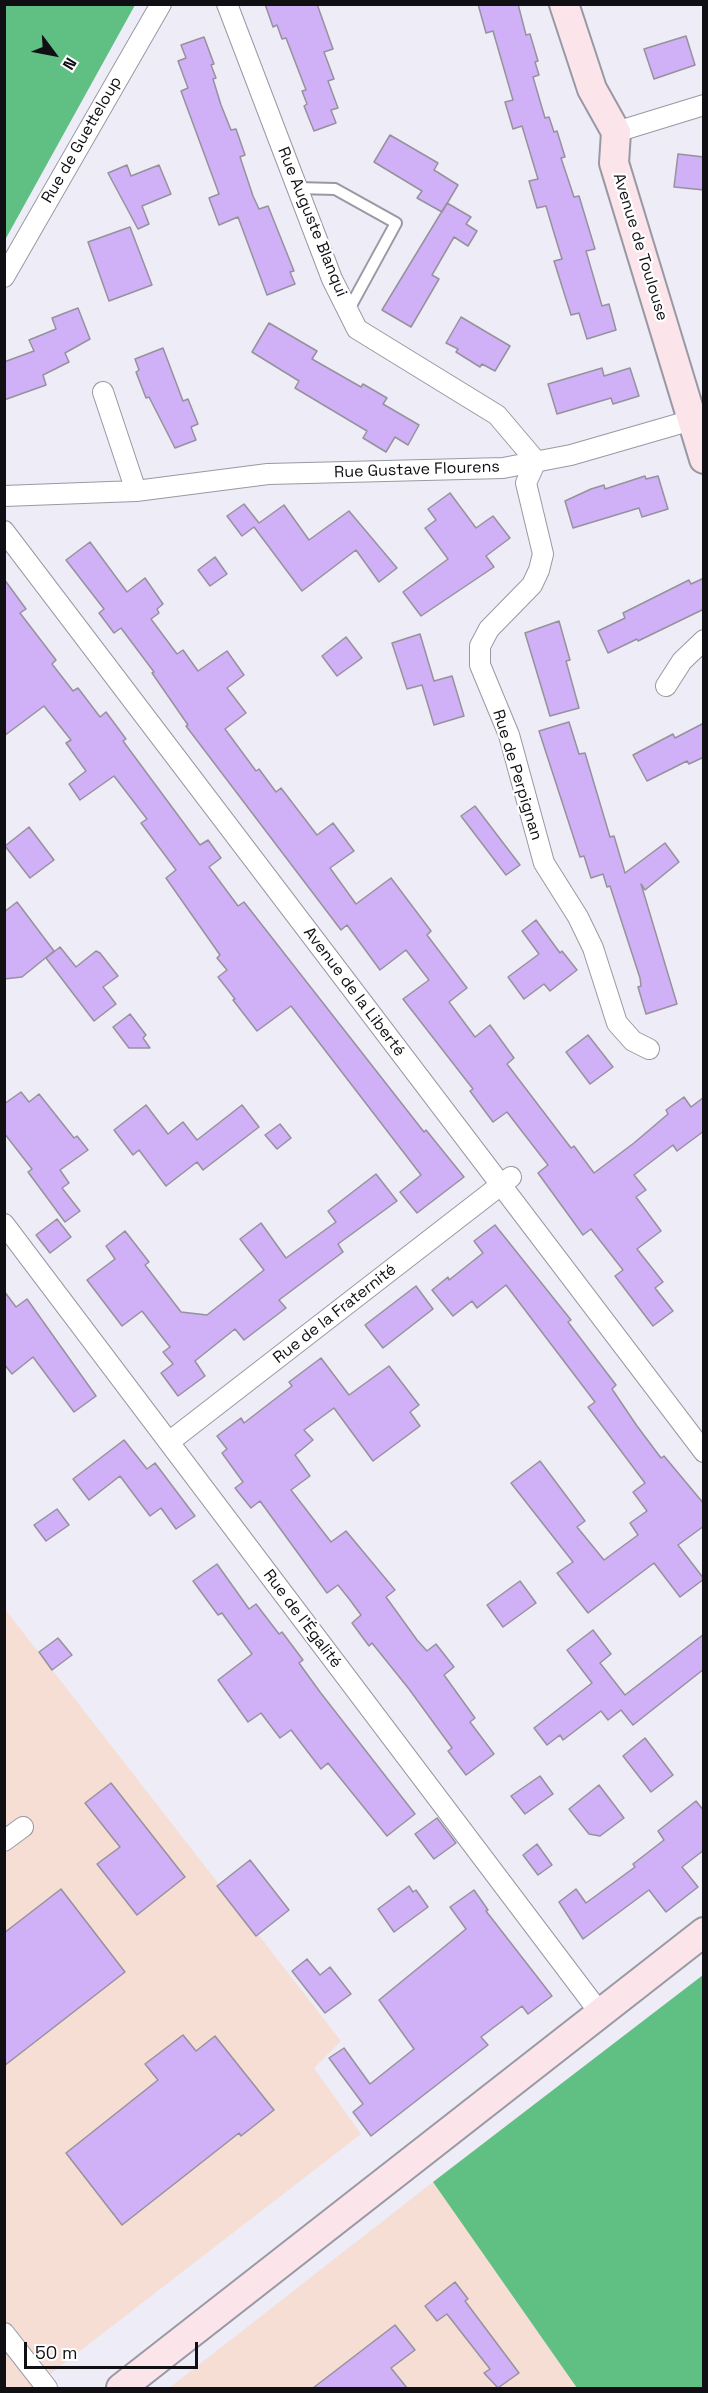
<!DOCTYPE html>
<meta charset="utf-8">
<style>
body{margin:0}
#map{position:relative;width:708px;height:2393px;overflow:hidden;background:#edecf7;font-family:"Space Grotesk",sans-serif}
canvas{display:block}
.frame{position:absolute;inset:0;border:6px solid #101014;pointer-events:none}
.north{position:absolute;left:24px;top:24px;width:60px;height:60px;-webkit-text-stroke:4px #fff;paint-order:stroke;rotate:122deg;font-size:16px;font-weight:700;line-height:24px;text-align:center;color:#101014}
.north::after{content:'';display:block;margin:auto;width:21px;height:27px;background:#101014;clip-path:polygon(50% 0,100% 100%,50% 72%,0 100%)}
.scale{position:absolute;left:24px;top:2342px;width:174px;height:27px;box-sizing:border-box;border:3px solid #101014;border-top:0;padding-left:8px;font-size:18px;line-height:21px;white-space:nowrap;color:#101014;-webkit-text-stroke:4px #fff;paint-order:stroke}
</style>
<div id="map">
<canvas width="708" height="2393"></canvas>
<div class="frame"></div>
<div class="north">N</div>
<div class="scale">50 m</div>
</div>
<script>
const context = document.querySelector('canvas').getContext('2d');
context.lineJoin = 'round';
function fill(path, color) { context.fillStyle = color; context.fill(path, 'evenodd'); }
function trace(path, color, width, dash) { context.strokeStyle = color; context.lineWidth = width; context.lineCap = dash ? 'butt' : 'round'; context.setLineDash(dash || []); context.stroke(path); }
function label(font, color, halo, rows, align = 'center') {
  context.font = font + ' "Space Grotesk",sans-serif'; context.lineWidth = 4.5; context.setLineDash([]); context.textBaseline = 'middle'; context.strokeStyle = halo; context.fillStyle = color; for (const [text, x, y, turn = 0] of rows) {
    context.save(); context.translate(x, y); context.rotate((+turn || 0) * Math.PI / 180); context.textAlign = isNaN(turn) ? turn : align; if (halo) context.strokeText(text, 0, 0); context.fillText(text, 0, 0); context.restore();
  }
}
fill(new Path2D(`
 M4,1608L341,2041L314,2068L361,2134L32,2388H4Z
 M703,1975V2388H169L433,2182Z`), '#f6ded5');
fill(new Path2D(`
 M5,4L135,5L5,240L4,5Z
 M703,1975V2388H577L433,2182Z`), '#60c083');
const building = new Path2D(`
 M265,4H317L333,49L324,52L334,79L328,81L338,108L331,110L336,123L314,131L304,106L307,104L302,91L306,90L286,38L282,39L277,25L273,27Z
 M478,4H518L526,35L530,34L538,61L535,62L539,75L533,77L545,118L549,117L554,132L557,131L565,157L561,158L574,197L579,196L595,249L586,251L602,306L609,304L616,330L587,339L579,313L571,315L554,261L562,259L554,233L546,206L537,208L529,181L538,179L522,126L513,129L505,102L513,100L493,31L486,33Z
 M686,36L695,65L654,79L644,49Z
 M204,37L214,64L211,65L216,78L213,79L221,105L231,130L236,129L245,155L240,157L253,196L259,209L268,206L294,271L290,272L295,284L267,295L238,217L219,225L209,198L219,194L181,91L188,88L178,61L186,58L181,45Z
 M390,135L438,163L434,170L458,185L442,212L417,198L422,191L374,162Z
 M678,154L704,157V190L674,187Z
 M127,165L131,176L159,165L171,194L142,206L149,224L138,229L108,173Z
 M447,203L471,217L466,224L477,231L468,246L454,237L432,275L439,279L411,327L382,310Z
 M130,227L152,285L109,301L88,242Z
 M78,308L90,339L65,353L69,362L43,375L46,385L4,400V362L34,351L29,340L56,329L52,318Z
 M461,317L510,346L495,371L482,364L480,367L456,352L458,349L446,343Z
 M269,323L317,351L312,359L361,387L363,384L387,398L383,404L419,425L408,445L395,437L386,452L363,438L367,431L295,388L299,381L252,352Z
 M163,348L183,401L188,399L198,424L191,427L196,440L175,448L149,397L146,398L136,372L139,370L135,359Z
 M602,368L604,376L630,368L639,396L613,404L611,398L557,414L548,384Z
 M645,476L646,479L658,476L668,509L642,517L639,508L573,528L565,501L591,489L604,485L605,489Z
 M450,493L476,528L493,516L510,538L486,556L494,567L421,616L403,592L448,559L425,528L436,520L428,509Z
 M244,504L259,523L284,505L309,540L349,511L397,568L379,582L356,550L302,591L254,527L242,536L227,516Z
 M90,542L127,592L145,578L163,604L157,609L159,613L151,619L177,654L183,650L198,671L227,651L244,675L227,688L246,713L225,729L256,771L259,769L276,792L281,788L317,835L333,823L354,851L330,868L356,904L391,878L431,931L427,935L467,988L449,1002L475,1037L490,1025L514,1058L507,1064L571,1148L574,1146L594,1173L634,1143L668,1114L666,1110L684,1097L691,1107L704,1097V1131L677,1151L673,1145L634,1175L646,1190L636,1197L661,1231L637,1249L663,1282L655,1288L673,1311L653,1326L615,1276L623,1270L591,1229L583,1235L538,1173L548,1165L507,1112L493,1122L470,1091L473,1089L403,999L429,980L406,950L380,970L347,925L341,930L186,726L188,725L152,673L154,672L121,628L114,633L99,613L104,609L66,560Z
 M215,557L227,574L210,586L198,570Z
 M704,578V609L638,641L637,639L608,653L598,631L625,618L623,613L689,580L691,584Z
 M4,579L26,609L20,613L56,660L52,664L73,691L78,688L100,717L106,712L126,739L123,741L200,845L208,840L221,858L209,867L238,906L244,902L424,1132L426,1130L464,1177L417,1213L400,1192L421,1175L291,1006L257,1031L233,1000L235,999L218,977L227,970L217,958L220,955L166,878L176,870L141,823L147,819L114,776L80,800L69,784L86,771L66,743L71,740L44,706L4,736Z
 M559,621L570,660L566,661L579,708L550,716L525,633Z
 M420,634L434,681L452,676L464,716L434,725L422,685L407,689L392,643Z
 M346,637L362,658L337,676L322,656Z
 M569,722L579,754L585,753L610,837L614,836L625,873L665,843L679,862L645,890L641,884L677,1004L646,1014L638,987L641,986L640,978L610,886L607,887L603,874L591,878L584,856L580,857L539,731Z
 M704,723V757L689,764L687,761L647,781L633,755L673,734L675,738Z
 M475,806L520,865L506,875L461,816Z
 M29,827L54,860L30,878L5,846Z
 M17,902L54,951L22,977L4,979V912Z
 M536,920L560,953L562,951L577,970L550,991L544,984L524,999L508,977L539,954L522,931Z
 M60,947L76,967L96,951L100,953L118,976L103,987L116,1004L94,1021L46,958Z
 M130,1014L146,1035L143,1038L150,1048H129L113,1027Z
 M588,1035L613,1067L590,1084L566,1052Z
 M21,1092L29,1102L39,1094L74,1138L77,1136L88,1150L60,1170L69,1183L62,1188L80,1211L65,1222L28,1172L32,1169L4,1133V1104Z
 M146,1105L168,1134L183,1122L197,1140L242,1105L259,1127L203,1170L197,1162L166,1186L139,1150L133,1155L114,1130Z
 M280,1124L291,1138L277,1149L265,1135Z
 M376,1174L397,1201L338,1244L343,1252L279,1300L286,1308L244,1340L235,1329L195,1361L205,1376L178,1396L161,1373L173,1364L163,1352L170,1347L142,1311L122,1326L87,1280L115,1259L106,1246L125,1231L149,1262L145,1265L181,1312L207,1315L264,1270L240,1239L261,1223L286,1258L336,1222L328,1211Z
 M57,1219L71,1237L50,1253L36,1235Z
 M495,1225L571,1320L568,1322L616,1385L612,1389L637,1426L661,1458L664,1456L704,1504V1526L678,1545L704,1579L680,1597L654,1563L588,1613L557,1573L573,1562L511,1483L540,1461L585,1521L577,1527L604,1560L638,1535L630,1523L647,1511L633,1492L645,1483L588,1407L595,1402L506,1285L477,1308L472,1301L453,1316L432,1290L448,1277L449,1280L483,1253L474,1241Z
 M416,1286L433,1309L383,1348L365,1325Z
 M4,1291L16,1307L27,1299L96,1396L74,1412L33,1357L12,1374L4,1364Z
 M321,1358L349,1395L389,1366L419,1405L410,1412L420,1426L373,1461L334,1408L304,1430L313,1440L295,1455L310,1476L291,1490L331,1542L346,1531L395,1590L386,1597L417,1640L427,1651L436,1644L454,1667L444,1675L475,1718L470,1722L494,1754L466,1775L448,1751L452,1748L409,1689L372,1643L369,1646L352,1623L361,1615L350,1600L338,1585L327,1593L260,1501L251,1508L235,1488L243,1482L222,1453L227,1449L217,1436L241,1418L244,1423L292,1386L289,1382Z
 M124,1440L147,1469L155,1463L195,1516L176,1529L161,1508L150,1516L120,1476L89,1500L73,1479Z
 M57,1509L69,1525L46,1541L34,1525Z
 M217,1564L249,1609L256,1604L279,1634L282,1632L303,1660L299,1663L320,1692L415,1814L387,1836L328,1763L321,1769L291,1730L280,1738L261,1713L248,1722L218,1680L252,1654L222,1613L218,1615L193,1581Z
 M520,1581L536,1603L503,1627L487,1605Z
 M593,1630L611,1654L600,1663L625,1695L704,1634V1669L633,1725L621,1710L608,1720L601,1711L563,1740L560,1735L547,1745L534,1728L592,1683L567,1650Z
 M58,1638L72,1655L52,1670L39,1652Z
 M645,1738L673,1775L651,1792L623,1756Z
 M540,1776L553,1794L525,1814L511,1796Z
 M111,1783L185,1877L137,1915L97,1864L120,1847L85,1803Z
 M599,1785L624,1818L600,1836L589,1834L569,1809Z
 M696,1801L704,1811V1850L682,1867L698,1887L666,1912L649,1890L583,1939L559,1902L576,1889L586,1903L635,1867L633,1864L664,1840L658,1831Z
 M437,1818L456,1843L434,1859L415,1834Z
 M537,1844L552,1865L538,1875L523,1855Z
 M250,1860L289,1910L256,1936L217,1886Z
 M409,1886L413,1892L416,1890L428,1907L394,1932L378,1909Z
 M61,1889L125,1972L4,2066V1933Z
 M474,1890L488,1910L486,1911L552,1996L528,2014L522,2006L481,2037L488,2045L371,2136L353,2112L363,2104L329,2058L344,2048L370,2084L414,2049L379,2000L466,1929L450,1907Z
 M307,1959L320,1975L330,1967L351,1994L325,2013L292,1971Z
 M183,2035L196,2051L215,2036L274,2110L241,2136L239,2133L122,2225L66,2153L158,2080L145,2064Z
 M455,2282L468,2299L465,2301L519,2373L498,2388L484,2373L490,2369L447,2314L437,2321L425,2306Z
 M395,2325L415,2350L391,2368L407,2388H313Z`);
fill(building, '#d0b0f7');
trace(building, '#96929c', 1.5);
const lane = new Path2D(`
 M297,188L335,189L396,223L348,311`);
const street = new Path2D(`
 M227,4L332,279L357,329L497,415L536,461L526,483L543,554L539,570L532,585L489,629L480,646V665L509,735L544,863L578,917L593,948L617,1023L633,1041L649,1049
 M616,132L704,105
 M4,277L161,4
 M103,392L136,491
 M4,496L136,491L268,474L503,468L571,455L692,420
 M4,531L704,1452
 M666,686L682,661L704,640
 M4,1224L600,2013
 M169,1442L511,1177
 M4,1841L23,1827
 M4,2333L47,2388`);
const secondary = new Path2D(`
 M564,4L592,89L616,132L614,163L704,459
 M121,2388L704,1932`);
trace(lane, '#9999a3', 14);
trace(street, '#9999a3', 22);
trace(secondary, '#9999a3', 32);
trace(lane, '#fff', 10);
trace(street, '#fff', 20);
trace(secondary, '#fce5ea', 28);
label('16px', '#101014', '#fff', [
 ["Rue de Guetteloup",82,140,-60],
 ["Rue Auguste Blanqui",312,222,68],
 ["Avenue de Toulouse",640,247,73],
 ["Rue Gustave Flourens",417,470,-2],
 ["Rue de Perpignan",517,775,73],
 ["Avenue de la Liberté",354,992,53],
 ["Rue de la Fraternité",335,1314,-38],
 ["Rue de l'Égalité",302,1619,53]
]);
</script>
